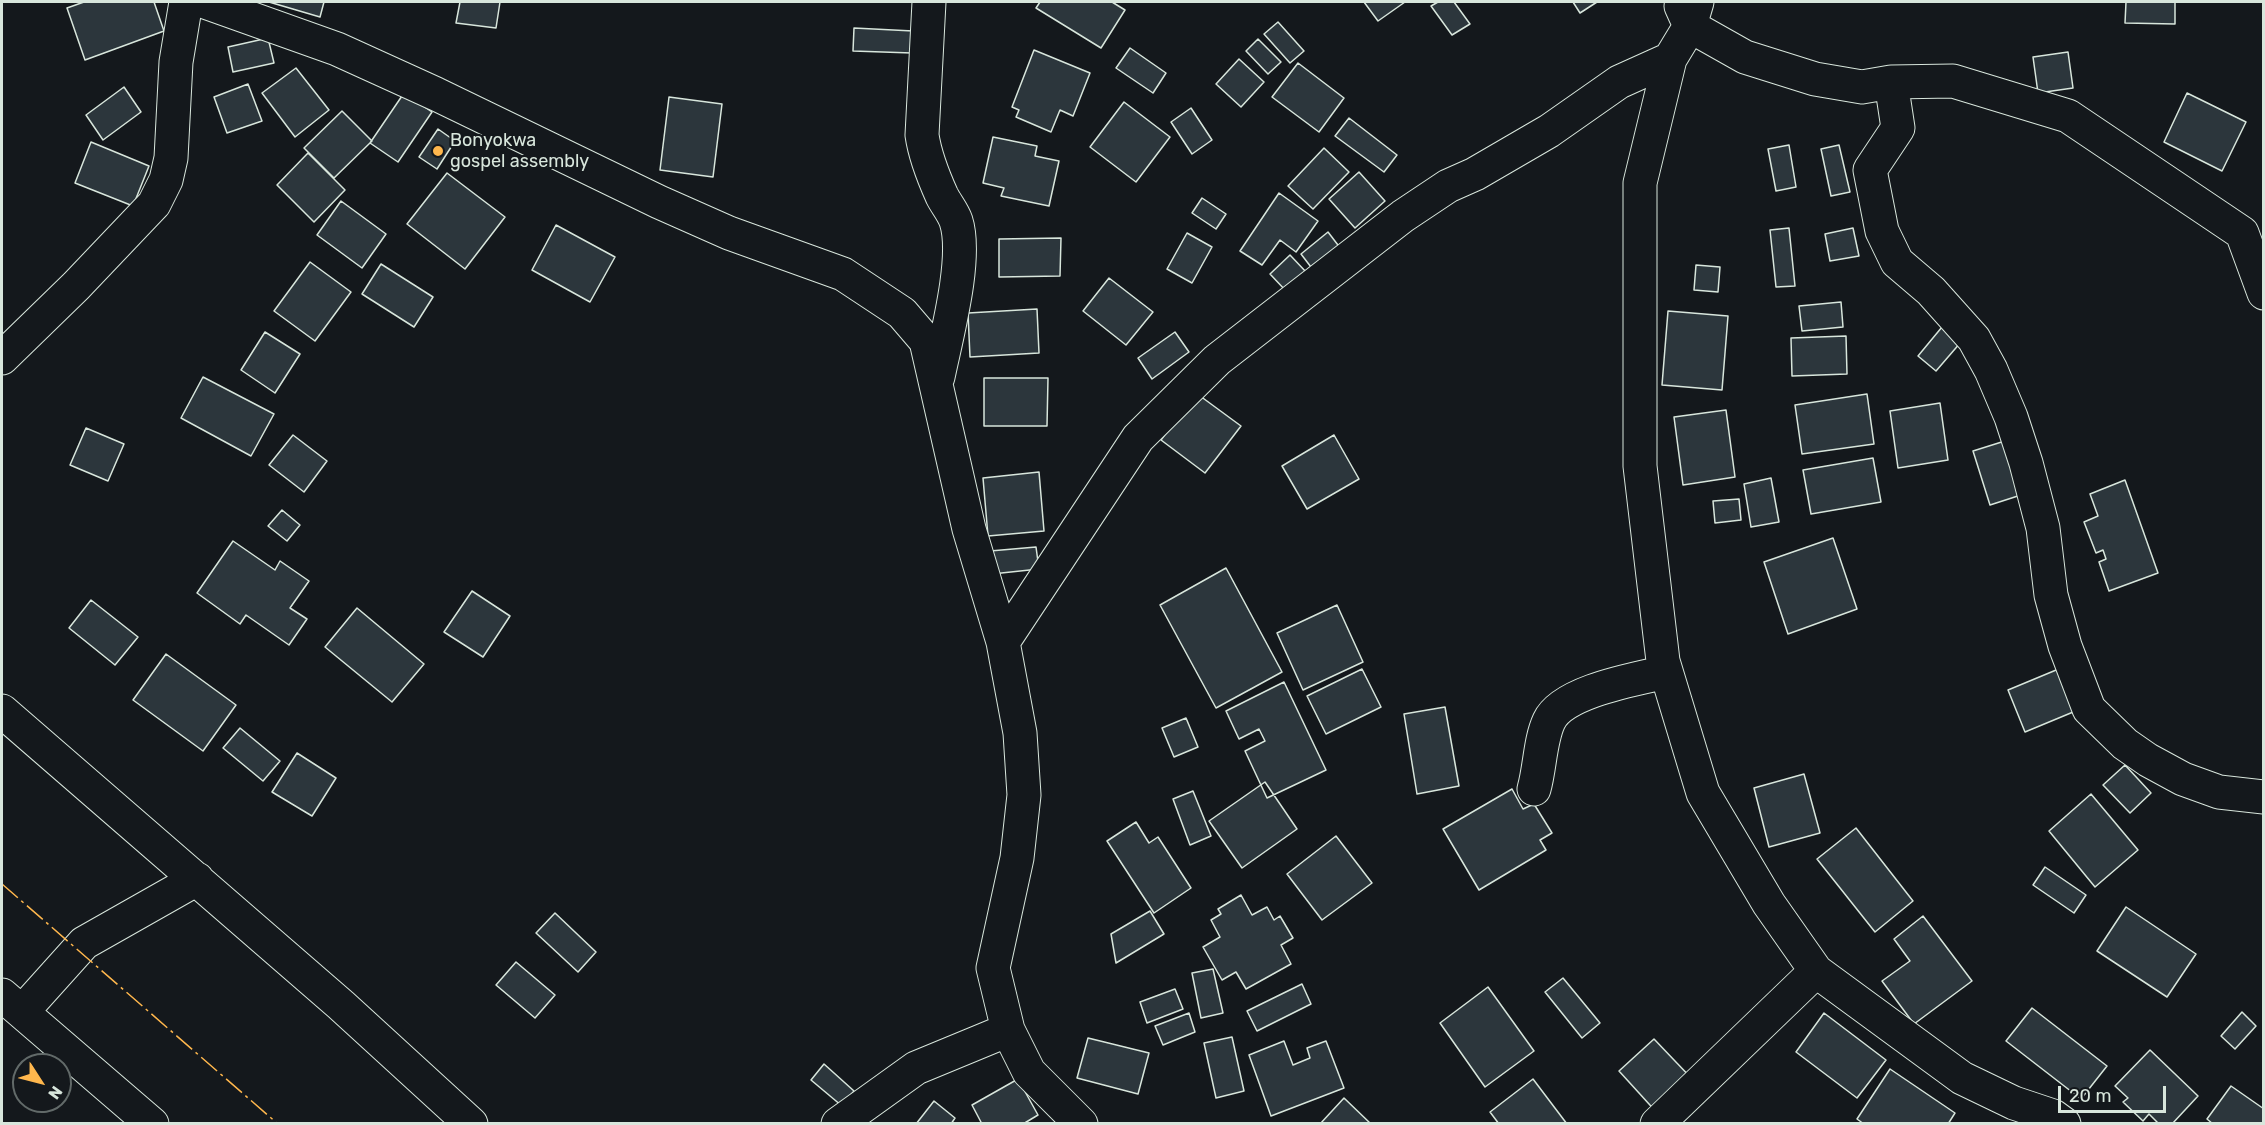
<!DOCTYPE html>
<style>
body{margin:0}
#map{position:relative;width:2265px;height:1125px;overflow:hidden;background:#14181c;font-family:Rubik,sans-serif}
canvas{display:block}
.frame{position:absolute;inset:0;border:3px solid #d8e6dc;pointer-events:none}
.north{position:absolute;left:12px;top:1053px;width:60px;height:60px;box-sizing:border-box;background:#14181c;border:2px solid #626a69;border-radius:50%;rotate:126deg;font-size:16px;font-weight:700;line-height:24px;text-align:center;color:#d8e6dc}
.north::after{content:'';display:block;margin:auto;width:21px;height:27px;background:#ffb74d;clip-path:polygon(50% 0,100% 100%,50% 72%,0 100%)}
.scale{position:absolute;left:2058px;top:1086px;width:108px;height:27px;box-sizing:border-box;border:3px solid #d8e6dc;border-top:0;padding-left:8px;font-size:18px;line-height:21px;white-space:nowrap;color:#d8e6dc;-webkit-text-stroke:4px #14181c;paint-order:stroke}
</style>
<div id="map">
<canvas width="2265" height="1125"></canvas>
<div class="frame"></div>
<div class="north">N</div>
<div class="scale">20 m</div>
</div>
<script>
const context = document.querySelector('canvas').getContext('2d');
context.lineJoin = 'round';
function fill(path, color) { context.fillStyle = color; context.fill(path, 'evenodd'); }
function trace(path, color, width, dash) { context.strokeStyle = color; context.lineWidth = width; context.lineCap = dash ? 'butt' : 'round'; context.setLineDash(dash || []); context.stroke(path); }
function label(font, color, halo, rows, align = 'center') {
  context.font = font + ' Rubik,sans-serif'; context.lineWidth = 4.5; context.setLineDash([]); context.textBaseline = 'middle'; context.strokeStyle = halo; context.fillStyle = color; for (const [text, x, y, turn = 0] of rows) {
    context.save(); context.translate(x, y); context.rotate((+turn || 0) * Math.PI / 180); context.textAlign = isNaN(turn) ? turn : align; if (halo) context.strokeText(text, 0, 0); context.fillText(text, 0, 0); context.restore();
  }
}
const building = new Path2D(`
 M84,2H154L164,31L85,60L67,8Z
 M269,2H324L320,17Z
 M460,2H500L496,28L456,23Z
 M1040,2H1112L1125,10L1101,48L1036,8Z
 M1364,2H1405L1378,21Z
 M1438,2H1454L1470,24L1452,35L1431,6Z
 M1573,2H1597L1580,13Z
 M2126,2H2175V24L2125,23Z
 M1278,22L1304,51L1290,63L1264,34Z
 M854,28L913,31L912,53L853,51Z
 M268,38L274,63L233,72L228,47Z
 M1258,39L1281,62L1268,74L1246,51Z
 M1130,48L1166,73L1153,93L1116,68Z
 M1034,50L1090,73L1073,116L1060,110L1051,132L1016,117L1019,110L1012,107Z
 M2068,52L2073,88L2038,93L2033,57Z
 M1239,59L1264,82L1241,107L1216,84Z
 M1298,63L1344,98L1319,132L1272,97Z
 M296,68L329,110L295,137L262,93Z
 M248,84L262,121L227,133L214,97Z
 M124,87L141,112L103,140L86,115Z
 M404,93L432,112L398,162L370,143Z
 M2187,93L2246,122L2222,171L2164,142Z
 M669,97L722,104L713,177L660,170Z
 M1124,102L1170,137L1136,182L1090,147Z
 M1191,108L1212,140L1192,154L1171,122Z
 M342,111L372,141L334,178L304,148Z
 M1349,118L1397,155L1384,172L1335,136Z
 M438,129L455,141L437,169L419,157Z
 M993,137L1037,146L1035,156L1059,161L1049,206L1001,196L1004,188L983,183Z
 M91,142L149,166L133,206L75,183Z
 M1789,145L1796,187L1776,191L1768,149Z
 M1839,145L1850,192L1831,196L1821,149Z
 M1324,148L1349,172L1313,209L1288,186Z
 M308,153L345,190L314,222L277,185Z
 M1359,172L1385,201L1355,228L1329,199Z
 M447,173L505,217L465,269L407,224Z
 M1279,193L1318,221L1296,252L1280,240L1262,265L1240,251Z
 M1202,198L1226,214L1216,229L1192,213Z
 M341,201L386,234L362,268L317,235Z
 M556,225L615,257L590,302L532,270Z
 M1789,228L1795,286L1776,287L1770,230Z
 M1853,228L1859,256L1830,261L1825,234Z
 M1328,232L1341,249L1314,271L1301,254Z
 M1187,233L1212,247L1192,283L1167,269Z
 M1061,238L1060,276L999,277V239Z
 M1290,255L1307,273L1287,292L1270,274Z
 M310,262L351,292L315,341L274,311Z
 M381,264L433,297L414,327L362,294Z
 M1696,265L1720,267L1718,292L1694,290Z
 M1109,278L1153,312L1126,345L1083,311Z
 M1841,302L1843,327L1802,331L1799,306Z
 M1037,309L1039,353L970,357L968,313Z
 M1668,311L1728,316L1722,390L1662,385Z
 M1942,327L1961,342L1936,371L1918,356Z
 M265,332L300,354L275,393L241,370Z
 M1175,332L1189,352L1152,379L1138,358Z
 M1846,336L1847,374L1792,376L1791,338Z
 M203,377L274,414L251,456L181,418Z
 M984,378H1048L1047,426H984Z
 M1196,393L1241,426L1205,473L1161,440Z
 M1867,394L1874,444L1802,454L1795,405Z
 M1940,403L1948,460L1898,468L1890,411Z
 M1726,410L1735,477L1683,485L1674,417Z
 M86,428L124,444L108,481L70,465Z
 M293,435L327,461L304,492L269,465Z
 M1334,435L1359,479L1307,509L1282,466Z
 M2008,440L2024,494L1990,505L1973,451Z
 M1873,458L1881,502L1811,514L1803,470Z
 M1039,472L1044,531L988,536L983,478Z
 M1771,478L1779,522L1751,527L1744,484Z
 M2125,480L2158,573L2109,591L2099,562L2106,559L2103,550L2096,553L2084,522L2098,516L2090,494Z
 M1739,499L1741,520L1715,523L1713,501Z
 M282,510L300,525L287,541L268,526Z
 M1833,538L1857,609L1788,634L1764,562Z
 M233,541L275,570L280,561L309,581L290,608L307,619L289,645L246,615L240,624L197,593Z
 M1036,547L1039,569L992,574L990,551Z
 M1226,568L1282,672L1216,708L1160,605Z
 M472,591L510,616L483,657L444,632Z
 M91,600L138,637L115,665L69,628Z
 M1337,605L1363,662L1303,690L1277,633Z
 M357,608L424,664L392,702L325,647Z
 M166,654L236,705L203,751L133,700Z
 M2073,663L2090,705L2025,732L2008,690Z
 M1362,669L1381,707L1326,734L1307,696Z
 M1284,682L1326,770L1267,798L1245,751L1265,741L1259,729L1239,739L1226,711Z
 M1445,707L1459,786L1417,794L1404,714Z
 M1186,718L1198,747L1174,757L1162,728Z
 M240,728L280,761L263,781L223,748Z
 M297,753L336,778L312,816L272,792Z
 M2125,765L2151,793L2130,813L2103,785Z
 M1804,774L1820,833L1769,847L1754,788Z
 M1265,782L1297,829L1242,868L1209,821Z
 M1512,789L1523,809L1534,804L1552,833L1540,840L1546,850L1479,890L1443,829Z
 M1193,791L1211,836L1190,845L1173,799Z
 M2091,794L2138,850L2095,887L2049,831Z
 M1136,822L1149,843L1158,837L1191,888L1154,913L1107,841Z
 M1856,828L1913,901L1875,932L1817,859Z
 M1336,836L1372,883L1322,920L1287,874Z
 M2045,867L2086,895L2074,913L2033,885Z
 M1241,895L1252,915L1267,907L1274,920L1280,916L1293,938L1281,945L1291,964L1246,989L1236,972L1222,980L1203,947L1220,937L1211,920L1221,914L1218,909Z
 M2126,907L2196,954L2167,997L2097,951Z
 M1150,911L1164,934L1116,963L1111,934Z
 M555,913L596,952L578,972L536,933Z
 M1923,916L1972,981L1914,1024L1882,981L1910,961L1894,939Z
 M516,962L555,995L535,1018L496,985Z
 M1213,969L1223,1013L1201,1018L1192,973Z
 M1563,978L1600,1023L1582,1038L1545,992Z
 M1302,984L1311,1004L1257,1031L1247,1011Z
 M1488,987L1534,1051L1485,1087L1440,1023Z
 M1175,989L1183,1009L1147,1023L1140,1002Z
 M2032,1008L2107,1066L2081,1099L2006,1041Z
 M2242,1012L2256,1026L2235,1049L2221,1036Z
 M1189,1013L1195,1032L1163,1045L1155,1026Z
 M1824,1013L1886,1060L1857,1098L1796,1052Z
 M1232,1037L1244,1091L1216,1098L1204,1043Z
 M1088,1038L1149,1053L1138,1094L1077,1078Z
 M1654,1039L1695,1082L1659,1115L1619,1071Z
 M1284,1041L1293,1065L1310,1058L1307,1048L1326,1041L1344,1088L1271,1116L1249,1055Z
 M2150,1050L2198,1096L2172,1124H2159L2149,1114L2143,1121L2123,1102L2128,1098L2115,1086Z
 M824,1064L854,1091L842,1106L811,1080Z
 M1890,1069L1955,1113L1948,1124H1864L1857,1119Z
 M1018,1079L1038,1115L1023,1124H982L972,1105Z
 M1533,1079L1567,1124H1499L1490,1112Z
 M2231,1086L2264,1109V1124H2213L2207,1119Z
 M1344,1098L1371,1124H1320Z
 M934,1101L955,1118L951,1124H916Z`);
fill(building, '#2c363c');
trace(building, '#d8e6dc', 1.5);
const minor = new Path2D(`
 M205,2L337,49L436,94L659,202L729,233L843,274L902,313L926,341L969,529L1003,642L1020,733L1024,795L1017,858L993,968L1008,1030L1029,1072L1081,1124
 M929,2L922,135C925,156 933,176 942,196C946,204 953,212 956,221C968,258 946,338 938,377
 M1697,2L1690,26L1670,59L1640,183V466L1663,661L1703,793L1769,904L1816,971L1962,1078L2014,1103L2053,1116L2064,1124
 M1681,6L1690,26L1745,57L1815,79L1862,87L1891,82L1953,81L2068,116L2242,233L2264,293
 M1891,82L1898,128L1870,170L1882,231L1897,262L1931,291L1974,339L1991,370L2011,417L2026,463L2043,528L2051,595L2065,646L2089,709L2125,744L2148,760L2183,779L2219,792L2264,797
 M2,358L76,286L154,204L166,180L171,158L176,62L186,2
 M1003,642L1138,438L1217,360L1403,216L1448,186L1475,174L1549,131L1619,82L1670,59
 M2,711L341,1005L471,1124
 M1534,789C1540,768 1540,740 1549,721C1563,691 1637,679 1666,672
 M2,995L152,1124
 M22,1012L84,943L197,879
 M838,1124L916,1068L1008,1030
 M1657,1124L1816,971`);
trace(minor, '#d8e6dc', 35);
trace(minor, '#14181c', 33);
trace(new Path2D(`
 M2,884L278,1124`), '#ffb74d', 1.5, [21, 4.5, 3, 4.5]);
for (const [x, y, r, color] of [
 [438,151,6,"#ffb74d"]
]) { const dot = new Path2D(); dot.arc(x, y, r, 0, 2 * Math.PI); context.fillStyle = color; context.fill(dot); trace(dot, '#14181c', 2); }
label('18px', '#d8e6dc', '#14181c', [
 ["Bonyokwa",450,141],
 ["gospel assembly",450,162]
], 'left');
</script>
